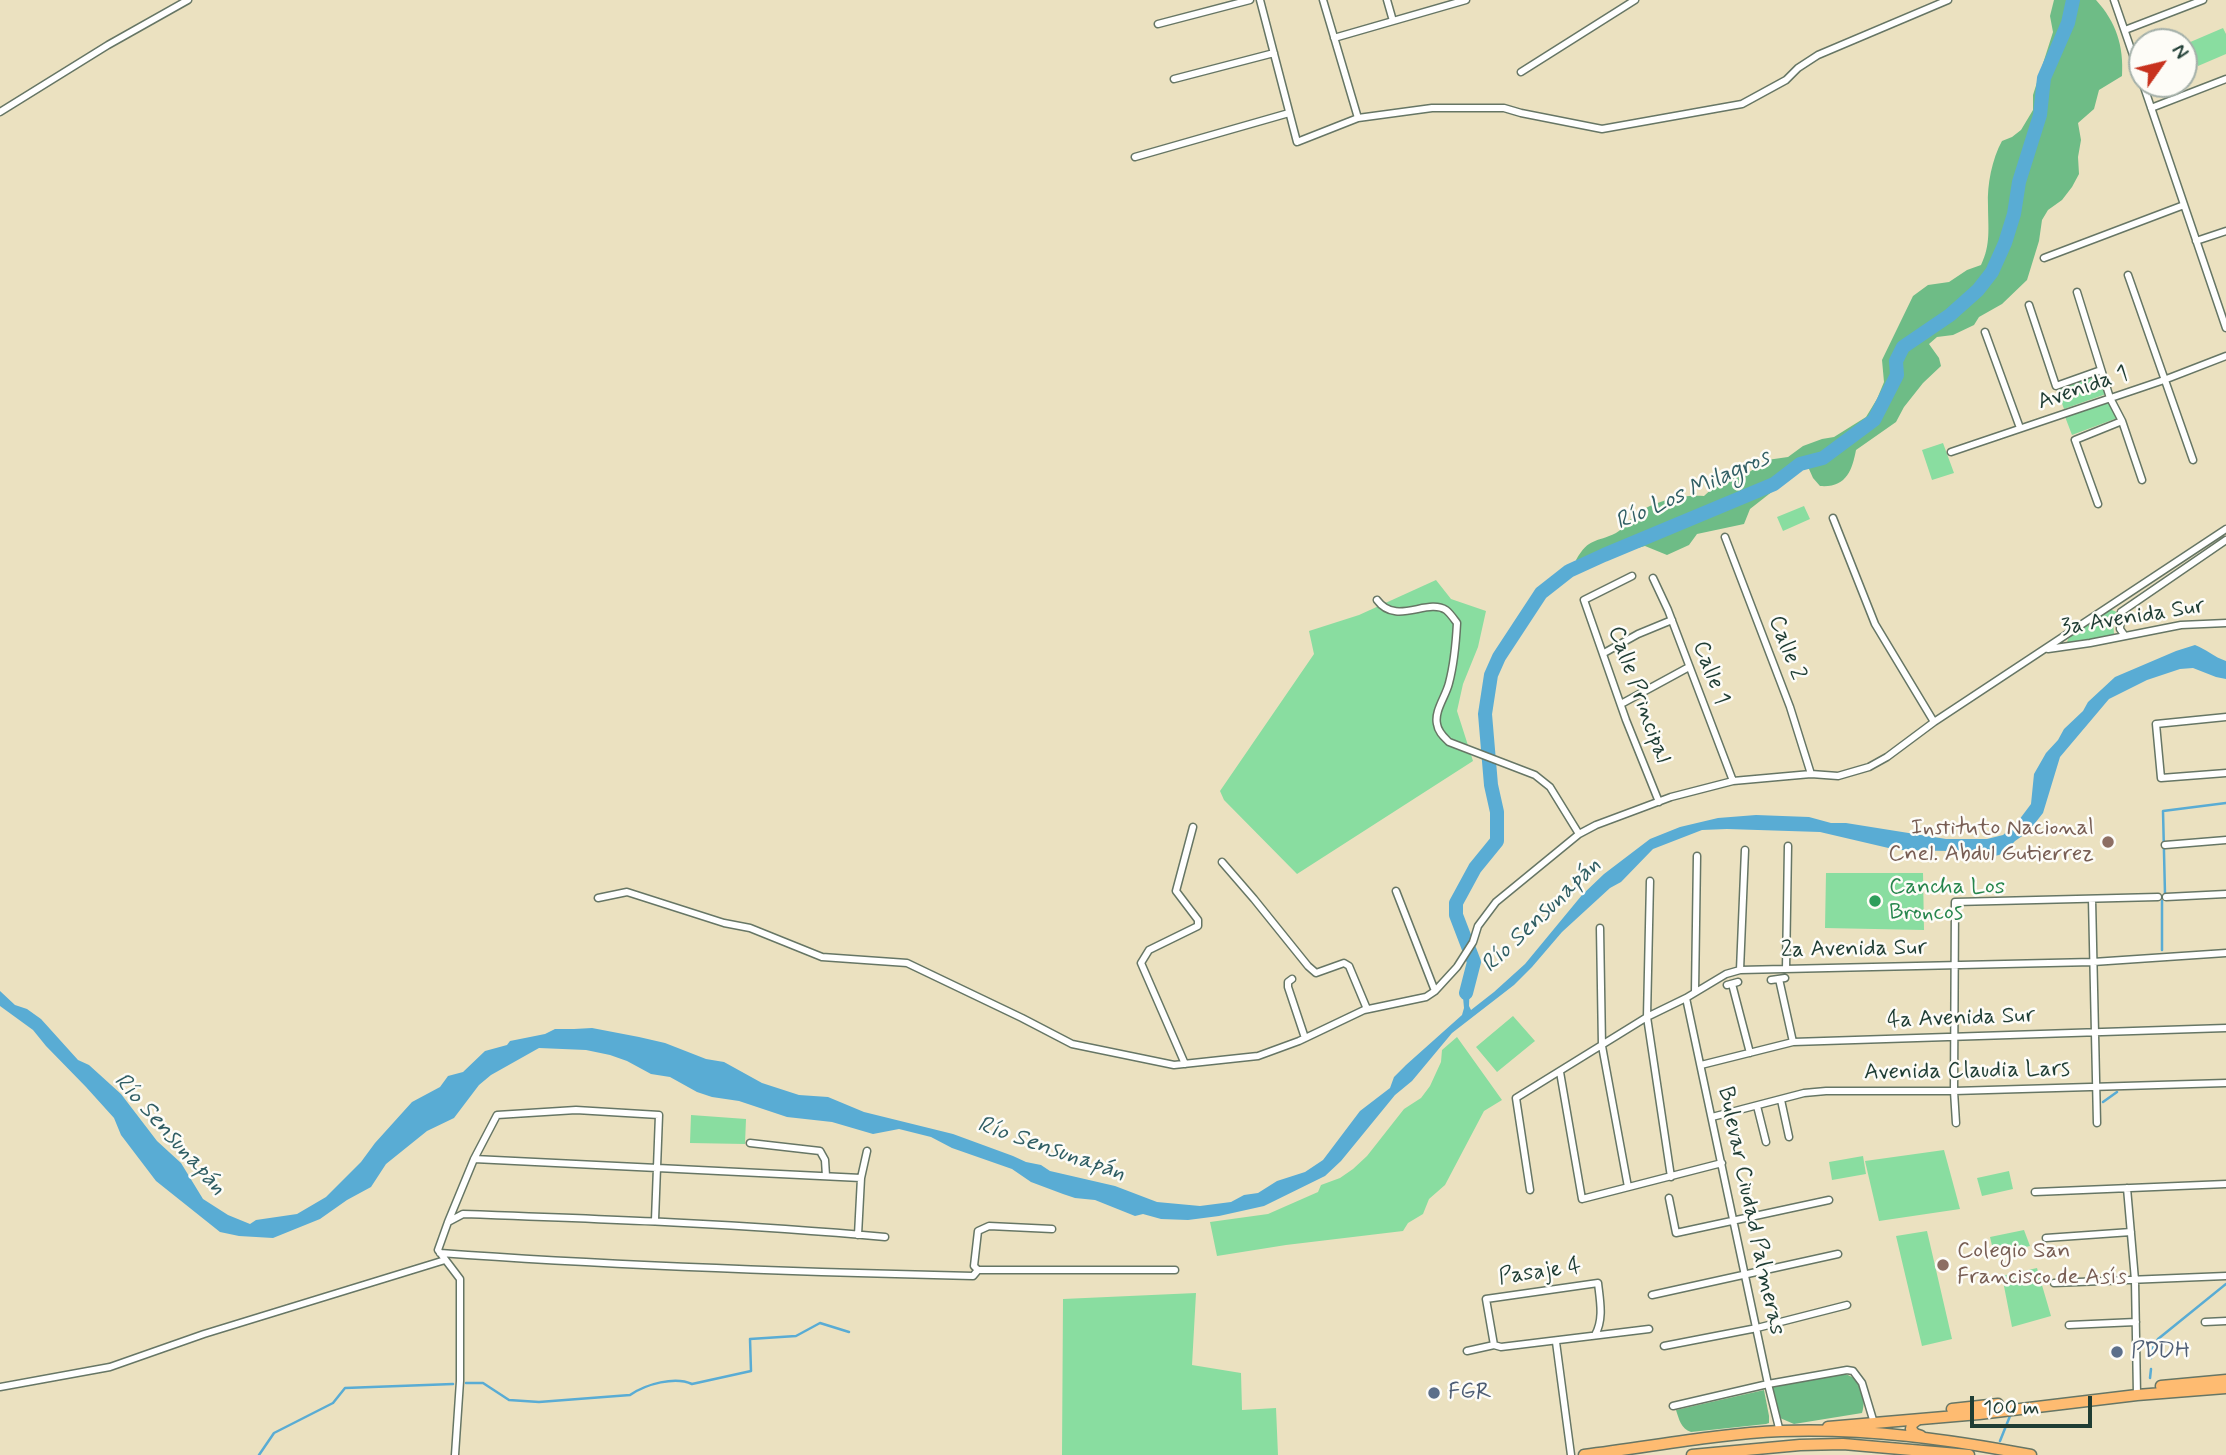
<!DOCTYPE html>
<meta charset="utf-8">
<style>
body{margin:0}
#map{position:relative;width:2226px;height:1455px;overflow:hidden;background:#ebe1c0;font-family:Mynerve,sans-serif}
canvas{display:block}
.north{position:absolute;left:2128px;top:28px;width:70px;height:70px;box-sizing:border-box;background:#fdfcf7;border:2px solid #a4b0a9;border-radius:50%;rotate:56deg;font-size:19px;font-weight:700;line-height:28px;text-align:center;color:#1f3d34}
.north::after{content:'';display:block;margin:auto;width:24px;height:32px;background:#c8321e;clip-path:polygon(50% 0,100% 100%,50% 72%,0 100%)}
.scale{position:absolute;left:1970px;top:1396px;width:122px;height:32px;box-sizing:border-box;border:4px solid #1f3d34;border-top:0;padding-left:9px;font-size:21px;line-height:24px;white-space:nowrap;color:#1f3d34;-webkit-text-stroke:5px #fdfcf7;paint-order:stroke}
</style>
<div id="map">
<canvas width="2226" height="1455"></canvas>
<div class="north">N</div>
<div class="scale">100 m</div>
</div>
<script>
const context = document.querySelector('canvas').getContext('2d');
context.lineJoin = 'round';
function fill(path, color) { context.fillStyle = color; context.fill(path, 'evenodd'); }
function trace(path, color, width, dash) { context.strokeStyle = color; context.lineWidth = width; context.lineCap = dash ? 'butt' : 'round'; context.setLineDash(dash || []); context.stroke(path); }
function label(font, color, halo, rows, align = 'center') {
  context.font = font + ' Mynerve,sans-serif'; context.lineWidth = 5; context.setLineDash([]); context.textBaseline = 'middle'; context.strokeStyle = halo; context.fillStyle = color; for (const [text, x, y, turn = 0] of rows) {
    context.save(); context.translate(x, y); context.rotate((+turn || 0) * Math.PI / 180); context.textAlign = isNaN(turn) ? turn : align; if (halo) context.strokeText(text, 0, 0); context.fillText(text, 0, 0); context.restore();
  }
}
fill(new Path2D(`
 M2223,28L2226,34V54L2198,66L2188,43Z
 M2101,370L2109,393L2064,409L2056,386Z
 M2110,398L2120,417L2072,435L2064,414Z
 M1943,443L1954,473L1932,480L1922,450Z
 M1804,506L1810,519L1783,531L1777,517Z
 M1436,580L1451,599L1486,611L1478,647L1463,684L1457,711L1473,761L1297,874L1224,800L1220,791L1314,654L1309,631L1359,615Z
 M2109,609L2117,612L2113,619L2114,634L2070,644L2067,642L2069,637Z
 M1826,873H1923L1924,930L1825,928Z
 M1513,1016L1535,1041L1497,1072L1476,1047Z
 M1457,1037L1502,1100L1484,1111L1445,1185L1429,1199L1423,1214L1408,1223L1403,1231L1286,1245L1217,1256L1210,1222L1268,1214L1318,1192L1321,1185L1340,1178L1353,1169L1367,1156L1404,1109L1421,1098L1430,1086L1441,1062L1442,1050Z
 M691,1115L746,1119L745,1144L690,1143Z
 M1944,1150L1960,1209L1879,1221L1865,1161Z
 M1863,1156L1866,1174L1832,1180L1829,1162Z
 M2009,1171L2013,1189L1982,1196L1977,1178Z
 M2024,1230L2030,1246L1994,1254L1990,1237Z
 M1927,1231L1952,1339L1922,1346L1896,1236Z
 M2037,1268L2051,1316L2012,1327L2002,1276Z
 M1196,1293L1192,1365L1241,1373L1242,1410L1276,1408L1278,1455H1062L1063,1299Z`), '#89dda0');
fill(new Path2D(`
 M2054,0H2096C2116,22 2124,46 2122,76L2099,90L2094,109L2078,123L2081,140L2078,157L2079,174L2072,187L2062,200L2048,210L2042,220L2039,241L2027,280L2002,304L1979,317L1974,325L1953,335L1937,337L1929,344L1939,358L1941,366L1923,383L1904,407L1896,422L1856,450C1852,471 1846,488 1820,486L1813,478L1809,469H1801L1750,509L1744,524L1697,534L1689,545L1667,555L1645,546L1623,552L1589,567L1576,560C1589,537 1596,543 1616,533C1623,529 1629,520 1636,514C1654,501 1683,494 1704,496L1717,484L1732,474L1748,473L1767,460L1788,457L1803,446L1822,439L1834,437L1866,417L1877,399L1884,382L1882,360L1913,296L1928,285L1949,282L1967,270L1981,265C1991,244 1988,228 1988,205C1987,185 1992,159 2002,141L2012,137L2021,130L2033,110V95L2053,32L2050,16Z
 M1845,1374C1861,1378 1867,1398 1862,1413L1794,1424L1780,1418L1772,1387Z
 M1764,1390L1769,1416V1423L1766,1424L1691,1432C1681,1429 1679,1419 1676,1410Z`), '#6ebc86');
fill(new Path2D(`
 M2195,645C2206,649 2214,657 2226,661V679L2216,677L2193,668L2180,669L2147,680L2109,699L2060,757L2043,813L2028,832L2015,841L2005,852L1999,855L1990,857L1963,854L1950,851L1897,850L1820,832L1727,829L1702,830L1653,849L1621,882L1610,888L1562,932L1532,967L1514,985L1452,1033L1412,1081L1395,1095L1341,1161L1325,1176L1264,1206L1219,1216L1188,1220L1161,1219L1143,1214L1135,1216L1095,1200L1075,1198L1063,1194L1031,1182L1012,1169L952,1148L931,1137L899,1129L873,1134L832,1122L787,1117L739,1101L712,1097L697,1092L670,1077L651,1074L627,1061L610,1055L586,1050L539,1048L491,1075L479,1085L454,1118L427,1131L386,1164L371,1187L347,1200L320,1219L273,1238L239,1236L220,1232L156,1181L121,1135L114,1118L86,1087L46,1046L33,1030L0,1006V991L15,1005L27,1009L41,1019L78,1060L89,1065L121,1094L157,1141L181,1163L203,1199L228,1215L250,1224L256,1220L297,1214L326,1197L361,1162L375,1143L412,1102L440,1087L448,1076L463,1072L485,1051L507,1045L510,1041L545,1034L555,1029H574L592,1028L639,1037L665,1043L706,1059L724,1062L762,1083L799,1095L828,1097L864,1112L953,1134L1013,1156L1026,1162L1041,1165L1050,1171L1115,1186L1157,1202L1200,1206L1231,1202L1244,1195L1258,1193L1277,1181L1305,1172L1323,1160L1360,1111L1390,1088L1394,1077L1406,1065L1462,1015L1464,1008L1462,986L1470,974L1469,1006L1471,1010L1494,992L1525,964L1582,895L1604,874L1650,839L1680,827L1718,818L1756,815L1809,817L1831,823H1846L1946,839H1987L2003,835L2016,824L2031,804L2034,774L2046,753L2058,740L2064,729L2083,711L2088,702L2115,677L2176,651Z`), '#59acd4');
trace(new Path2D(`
 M2165,894L2163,811L2226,803
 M2162,950V901
 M2103,1102L2117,1092
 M2151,1358L2150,1353L2158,1339L2226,1284
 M2150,1378L2151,1369
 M466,1383H483L509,1400L539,1402L630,1395C646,1384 675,1376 692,1384L751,1371L750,1339L796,1336L820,1323L849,1332
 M2000,1441L2010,1416
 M259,1455L274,1433L333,1403L345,1388L453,1384`), '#59acd4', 2.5);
trace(new Path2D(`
 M1466,993L1474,962L1456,915V903L1475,868L1497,841V812L1491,785L1485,714L1491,675L1499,657L1541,593L1569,571L1604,555L1774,484L1800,464L1823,458L1874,420L1897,375L1896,361L1903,347L1950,315L1978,290L1992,272L2005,243L2014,214L2019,182L2040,115L2044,78L2068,23L2073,0`), '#59acd4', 14);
const minor = new Path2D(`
 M1260,0L1297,142L1358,118L1432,108H1504L1521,113L1602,129L1742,104L1786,80L1798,68L1818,55L1948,0
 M1323,0L1358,118
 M1387,0L1393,21
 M2114,0L2142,81
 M1158,24L1250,0
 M2125,30L2203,0
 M1334,38L1466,0
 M1521,72L1635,0
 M1174,79L1274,53
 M2143,84L2226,328
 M2151,108L2226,79
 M0,112L108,45L188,0
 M1135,157L1289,113
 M2196,241L2226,231
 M2044,258L2184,205
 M2128,275L2193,460
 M2077,292L2110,398L2122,421L2142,480
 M2029,305L2056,386L2101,370
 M1985,332L2020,428
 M1951,452L2164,380L2226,356
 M2098,504L2075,440L2122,421
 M1833,518L1875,624L1934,722
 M1725,537L1790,707L1811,774
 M1632,576L1584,600L1626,720L1659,802
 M1653,578L1668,610L1733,781
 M1377,600C1396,626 1427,598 1446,610C1450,613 1454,619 1457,623C1456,642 1454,664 1449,683C1446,696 1434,711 1437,724C1438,732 1444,737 1449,742L1535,775L1550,787L1579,834
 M2121,612L2226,540
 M2121,612L2120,629L2125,636
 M2048,649L2090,643L2181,625L2226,623
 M1604,653L1638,634L1672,620
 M1621,704L1689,667
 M2226,717L2156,724L2161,778L2226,773
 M2165,845L2226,840
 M1222,862L1254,899L1308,966L1316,973L1344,963L1349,966L1367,1009
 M1650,881L1647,1017L1671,1177
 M1396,891L1435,991
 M2166,897L2226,894
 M598,898L627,892L724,923L750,928L822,957L907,963L1022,1018L1072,1044L1174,1065L1258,1056L1299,1041L1364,1010L1426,997L1435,991L1457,967L1473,942L1478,926L1496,902L1579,834L1596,825L1671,797L1733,781L1811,774L1838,776L1869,767L1887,757L1934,722L2226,529
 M2092,899L2097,1123
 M1600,928L1602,1046L1628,1187
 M1786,969L1788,846
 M1740,970L1745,850
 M1292,979L1288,982V987L1305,1038
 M1779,979L1793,1042
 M1771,980L1785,978
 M1732,984L1750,1053
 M1727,985L1738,982
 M1695,992L1697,856
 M1686,998L1768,1384L1780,1432
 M1185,1064L1141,963L1149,950L1198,926V920L1176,891L1193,827
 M1701,1065L1793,1042L2226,1028
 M1560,1072L1582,1199L1722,1163
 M1781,1100L1789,1137
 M1757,1106L1766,1142
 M1712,1117L1804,1093L1826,1091H1954L2226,1083
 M1956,1123L1954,1091L1955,902L2158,897
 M750,1143L820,1151L825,1160L826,1176
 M474,1159L861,1178L858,1235
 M861,1178L867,1151
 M2127,1188L2135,1280L2137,1395
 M1530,1190L1516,1098L1647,1017L1686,998L1726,974L1740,970L2093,962L2226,953
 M2035,1192L2226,1184
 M1669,1198L1676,1233L1829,1200
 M448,1222L474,1159L497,1115L576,1110L659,1115L655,1220
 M2046,1238L2131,1232
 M440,1253C618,1266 795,1272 973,1276L978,1270H1175
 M978,1270L974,1266L978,1231L989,1226L1052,1229
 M2054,1283L2226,1276
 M1652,1295L1838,1254
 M2205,1322L2226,1321
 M2069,1325L2136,1322
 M1556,1342L1571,1455
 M1494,1345L1486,1299L1598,1283C1600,1301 1604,1319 1595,1335
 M1664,1346L1757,1328L1847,1305
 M1467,1351L1494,1345L1501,1347L1649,1329
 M0,1387L110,1367L204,1334L445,1260
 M1673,1406L1768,1384L1847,1370L1853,1371L1862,1383L1874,1423
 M455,1455L460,1381V1279L438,1250L448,1222L463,1214C604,1219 744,1224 885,1237`);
const primary = new Path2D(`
 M2161,1386L2226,1380
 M1952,1409L1998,1404
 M1828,1427L1979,1414L2137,1395L2226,1388`);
const trunk = new Path2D(`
 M1917,1420L1912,1424L1911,1429L1915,1434L1921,1436
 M1584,1455C1650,1447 1715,1434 1781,1431C1866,1428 1948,1439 2031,1455
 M1692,1455L1800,1445L1843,1444L1969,1455`);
trace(minor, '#667665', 9);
trace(primary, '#667665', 13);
trace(trunk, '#667665', 13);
trace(minor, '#fff', 6);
trace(primary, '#febb71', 10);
trace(trunk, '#febb71', 10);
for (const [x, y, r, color] of [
 [2108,842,7,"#8d6e63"],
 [1875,901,7,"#2e9e5b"],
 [1943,1265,7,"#8d6e63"],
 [2117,1352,7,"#5c6f8a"],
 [1434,1393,7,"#5c6f8a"]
]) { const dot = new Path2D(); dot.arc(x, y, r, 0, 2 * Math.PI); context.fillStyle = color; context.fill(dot); trace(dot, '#fdfcf7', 2.5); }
label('23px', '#1f3d34', '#fdfcf7', [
 ["Avenida 1",2083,389,-19],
 ["3a Avenida Sur",2133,618,-9],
 ["Calle 2",1786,648,69],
 ["Calle 1",1710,673,69],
 ["Calle Principal",1638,695,70],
 ["2a Avenida Sur",1854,950,-1],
 ["4a Avenida Sur",1961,1019,-2],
 ["Avenida Claudia Lars",1967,1072,-1],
 ["Bulevar Ciudad Palmeras",1750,1211,78],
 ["Pasaje 4",1540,1273,-8]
]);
label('23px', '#785e54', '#fdfcf7', [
 ["Instituto Nacional",2094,829],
 ["Cnel. Abdul Gutierrez",2094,855],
 ["Colegio San",1957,1252,"left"],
 ["Francisco de Asís",1957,1278,"left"]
], 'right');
label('23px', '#27864d', '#fdfcf7', [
 ["Cancha Los",1889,888],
 ["Broncos",1889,914]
], 'left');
label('23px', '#4e5e75', '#fdfcf7', [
 ["PDDH",2131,1352],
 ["FGR",1448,1393]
], 'left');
label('italic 24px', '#305e64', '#fdfcf7', [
 ["Río Los Milagros",1693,491,-24],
 ["Río Sensunapán",1542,916,-44],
 ["Río Sensunapán",169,1135,48],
 ["Río Sensunapán",1051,1150,19]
]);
</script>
